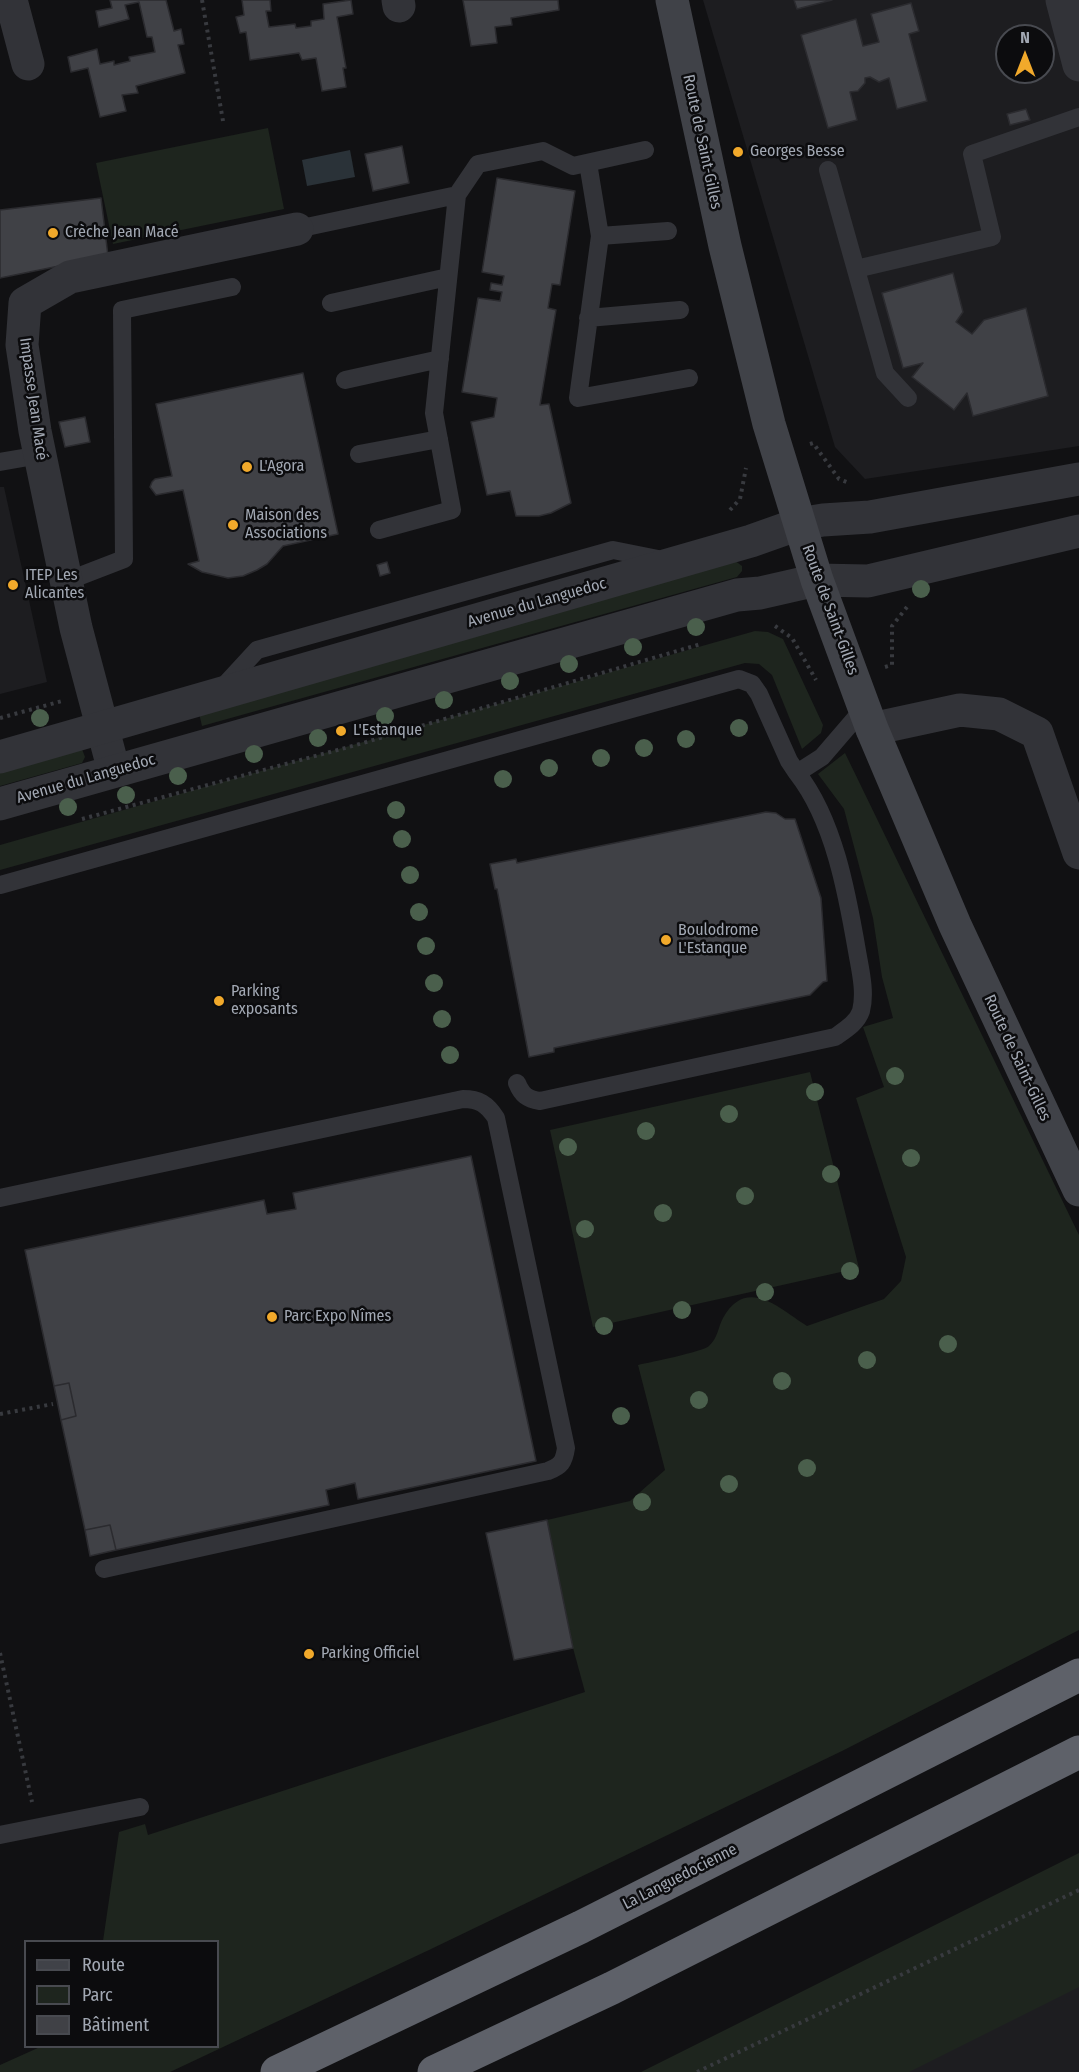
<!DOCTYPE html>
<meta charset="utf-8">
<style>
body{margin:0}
#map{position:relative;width:1079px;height:2072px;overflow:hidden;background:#111113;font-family:"Fira Sans Condensed",sans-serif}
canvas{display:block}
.legend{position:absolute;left:24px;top:1940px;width:195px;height:108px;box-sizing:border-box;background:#0c0c0e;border:2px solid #484a50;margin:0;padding:8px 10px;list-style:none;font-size:18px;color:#a2a8b3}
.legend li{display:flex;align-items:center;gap:12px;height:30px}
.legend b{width:30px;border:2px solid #484a50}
.north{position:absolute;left:995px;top:24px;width:60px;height:60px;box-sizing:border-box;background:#0c0c0e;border:2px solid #484a50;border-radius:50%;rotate:0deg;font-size:16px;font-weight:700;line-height:24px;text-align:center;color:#a2a8b3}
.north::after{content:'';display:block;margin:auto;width:21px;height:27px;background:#f1a92b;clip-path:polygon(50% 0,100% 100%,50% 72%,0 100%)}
</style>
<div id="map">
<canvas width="1079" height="2072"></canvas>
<ul class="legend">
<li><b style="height:8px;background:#404248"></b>Route</li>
<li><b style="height:16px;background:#1e251e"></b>Parc</li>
<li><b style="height:16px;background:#404146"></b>Bâtiment</li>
</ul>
<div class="north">N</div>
</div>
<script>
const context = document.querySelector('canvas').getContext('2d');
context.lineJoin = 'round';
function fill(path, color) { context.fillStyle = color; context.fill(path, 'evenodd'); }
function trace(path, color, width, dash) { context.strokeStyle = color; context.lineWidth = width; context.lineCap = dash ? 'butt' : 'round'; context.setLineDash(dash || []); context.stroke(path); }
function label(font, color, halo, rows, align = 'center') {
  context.font = font + ' "Fira Sans Condensed",sans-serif'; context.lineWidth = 5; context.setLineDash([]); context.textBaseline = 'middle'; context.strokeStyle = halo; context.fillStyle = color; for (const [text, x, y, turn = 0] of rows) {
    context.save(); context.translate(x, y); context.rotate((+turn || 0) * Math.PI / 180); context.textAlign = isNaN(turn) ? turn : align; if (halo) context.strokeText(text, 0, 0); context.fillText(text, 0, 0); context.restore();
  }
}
fill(new Path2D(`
 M703,0H1079V446L865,479L835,447ZM1007,36H1043V72H1007Z
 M0,487H4L47,682L0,694Z
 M1079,1860V2072H650Z`), '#1d1d20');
fill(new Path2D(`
 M268,128L284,209L113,244L96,163Z
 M734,560L742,566V571L737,577L202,726L199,713Z
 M755,631L768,632L783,639L823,725L821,733L802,749L772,675L759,664L745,663L0,870V845Z
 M82,749L85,757L82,763L0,786V768Z
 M845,753L1079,1235V1630L842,1751L429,1950L170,2072H0V2065L40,2047L218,2046V1942L103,1941L119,1832L145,1824L148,1835L585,1692L573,1648L547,1520L630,1501L665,1470L638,1365C651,1362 702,1352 709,1346C718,1338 718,1327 723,1318C747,1275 781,1310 807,1326L884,1299L901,1281L906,1257L856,1098L884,1087L863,1027L893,1018L882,977L873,918L844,809L818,774Z
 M810,1072L859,1268L593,1327L550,1130Z
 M1079,1853V1987L909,2072H641Z`), '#1e251e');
fill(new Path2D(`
 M350,150L355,177L307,186L302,160Z`), '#2a3238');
const building = new Path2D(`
 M110,0H166L174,31L181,29L184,44L178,45L185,73L136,86L138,93L122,95L126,111L100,117L88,68L71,72L68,57L97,49L100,64L114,61V65L130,61L129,57L155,52L152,37H147L139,2L125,5L129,19L99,27L96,11L112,8Z
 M242,0H270L271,11H266L269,27L295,24L296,28L311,26V21L324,19L323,4L351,0L353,14L337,17L346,68H343L346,87L322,91L316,58L302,60L299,53L250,60L246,32L240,33L236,17L244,15Z
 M463,0H558L559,10L511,18L512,25L495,27L497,43L471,46Z
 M794,0H832L797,9Z
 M911,3L919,31L909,34L927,101L897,109L889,78L879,82L870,77L865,78V83L858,91L850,92L857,120L828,128L801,35L856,19L863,46L879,42L871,14Z
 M1026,109L1030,120L1010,125L1007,114Z
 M402,146L409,183L373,191L365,154Z
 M497,178L575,191L560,285L552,284L548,308L556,310L540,405L549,404L571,503L551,513L539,516H516L510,491L487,495L471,422L494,417L497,398L462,392L478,298L500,301L502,292L490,290L491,283L502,285L504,276L482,272Z
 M101,198L108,256L0,278V210Z
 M953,273L963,312L956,322L972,334L984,320L1026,308L1048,396L973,416L967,393L954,410L912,377L923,363L903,368L882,293Z
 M303,373L338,534L283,546L267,564L257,570L243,576L228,578L202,572L188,564L199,561L183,490L156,495L150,487L152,482L155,479L172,476L156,404Z
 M85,417L90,442L65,447L59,422Z
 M387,562L390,573L380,576L377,565Z
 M766,812L776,813L785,819H795L821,898L827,981L823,982L810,995L554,1048V1052L529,1057L497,889H495L490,864L516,859L517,863Z
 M471,1156L536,1461L358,1499L355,1483L326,1490L329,1505L116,1550L110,1525L85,1530L61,1420L76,1416L69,1383L54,1386L25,1250L264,1200L267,1214L296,1209L293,1193Z
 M69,1383L76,1416L61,1420L54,1386Z
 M547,1520L573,1648L514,1660L486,1533Z
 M110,1525L116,1550L90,1556L85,1530Z`);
fill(building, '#404146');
trace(building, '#2b2b2f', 1.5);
trace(new Path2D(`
 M202,0L223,121
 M810,444L813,443L839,479L849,483
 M730,510L740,499L746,468
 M775,626L792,638L816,680
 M885,667L892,665V626L907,607
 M0,718L62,701
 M82,819L356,745L701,644
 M0,1414L53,1404
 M0,1653L32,1802
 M697,2072L1079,1890`), '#383a3f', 4, [3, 4.5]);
trace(new Path2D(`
 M588,163L600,236L578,398L689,378
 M828,170L885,373L908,398
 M457,195L478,164L543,151L573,166L645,150
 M297,229L457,195L434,413L452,510L379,530
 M600,236L668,231
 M856,269L992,237L972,154L1079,117
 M331,303L448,277
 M588,318L680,310
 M345,380L440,359
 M359,454L439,439
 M0,462L40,455
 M67,581L124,559L122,310L232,287
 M222,688L257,650L613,550L663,560
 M0,885L739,679L752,684L759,694L789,761L797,773L822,757L865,707
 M517,1083C522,1095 527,1099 540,1101L835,1037C845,1030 857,1023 861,1011C866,992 860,969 857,951C847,893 834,820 797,773
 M0,1198L463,1099C479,1099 487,1104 496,1118L566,1448C564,1462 561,1466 548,1471L104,1569
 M0,1835L140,1807`), '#323338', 18);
trace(new Path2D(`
 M11,0L28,64
 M398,0L399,6
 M1062,0L1079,65
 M872,729L960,710L999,714L1037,733L1079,853
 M114,771L76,628L35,431L22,345L25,303L70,277L297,229`), '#323338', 33);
trace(new Path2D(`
 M0,757L751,541L799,524L823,520L870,517L1079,479
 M0,804L737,595L760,593L817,580L868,581L1079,531`), '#323338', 33);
trace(new Path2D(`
 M672,0L725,246L769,424L817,580L872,729L955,925L1079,1190`), '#404248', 33);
trace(new Path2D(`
 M277,2072L581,1927L1079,1675
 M434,2072L612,1988L1079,1752`), '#5e6169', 33);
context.fillStyle = '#4a5f4c';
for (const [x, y] of [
 [921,589],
 [696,627],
 [633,647],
 [569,664],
 [510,681],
 [444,700],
 [385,716],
 [40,718],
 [739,728],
 [318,738],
 [686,739],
 [644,748],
 [254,754],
 [601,758],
 [549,768],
 [178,776],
 [503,779],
 [126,795],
 [68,807],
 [396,810],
 [402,839],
 [410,875],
 [419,912],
 [426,946],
 [434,983],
 [442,1019],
 [450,1055],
 [895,1076],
 [815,1092],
 [729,1114],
 [646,1131],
 [568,1147],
 [911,1158],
 [831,1174],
 [745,1196],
 [663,1213],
 [585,1229],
 [850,1271],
 [765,1292],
 [682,1310],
 [604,1326],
 [948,1344],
 [867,1360],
 [782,1381],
 [699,1400],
 [621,1416],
 [807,1468],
 [729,1484],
 [642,1502]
]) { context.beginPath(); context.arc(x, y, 9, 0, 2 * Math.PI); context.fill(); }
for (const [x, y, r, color] of [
 [738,152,6,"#f1a92b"],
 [53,233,6,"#f1a92b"],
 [247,467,6,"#f1a92b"],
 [233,525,6,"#f1a92b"],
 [13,585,6,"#f1a92b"],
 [341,731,6,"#f1a92b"],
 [666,940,6,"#f1a92b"],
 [219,1001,6,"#f1a92b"],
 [272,1317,6,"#f1a92b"],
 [309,1654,6,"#f1a92b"]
]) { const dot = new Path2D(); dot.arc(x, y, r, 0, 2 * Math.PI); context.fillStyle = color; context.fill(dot); trace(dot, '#0c0c0e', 2); }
label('16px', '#a2a8b3', '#0c0c0e', [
 ["Route de Saint-Gilles",702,142,78],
 ["Impasse Jean Macé",33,399,82],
 ["Avenue du Languedoc",537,603,-16],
 ["Route de Saint-Gilles",830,610,70],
 ["Avenue du Languedoc",86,779,-16],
 ["Route de Saint-Gilles",1017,1058,65],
 ["La Languedocienne",680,1877,-27]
]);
label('16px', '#a2a8b3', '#0c0c0e', [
 ["Georges Besse",750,152],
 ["Crèche Jean Macé",65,233],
 ["L'Agora",259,467],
 ["Maison des",245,516],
 ["Associations",245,534],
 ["ITEP Les",25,576],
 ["Alicantes",25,594],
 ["L'Estanque",353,731],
 ["Boulodrome",678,931],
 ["L'Estanque",678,949],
 ["Parking",231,992],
 ["exposants",231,1010],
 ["Parc Expo Nîmes",284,1317],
 ["Parking Officiel",321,1654]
], 'left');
</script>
